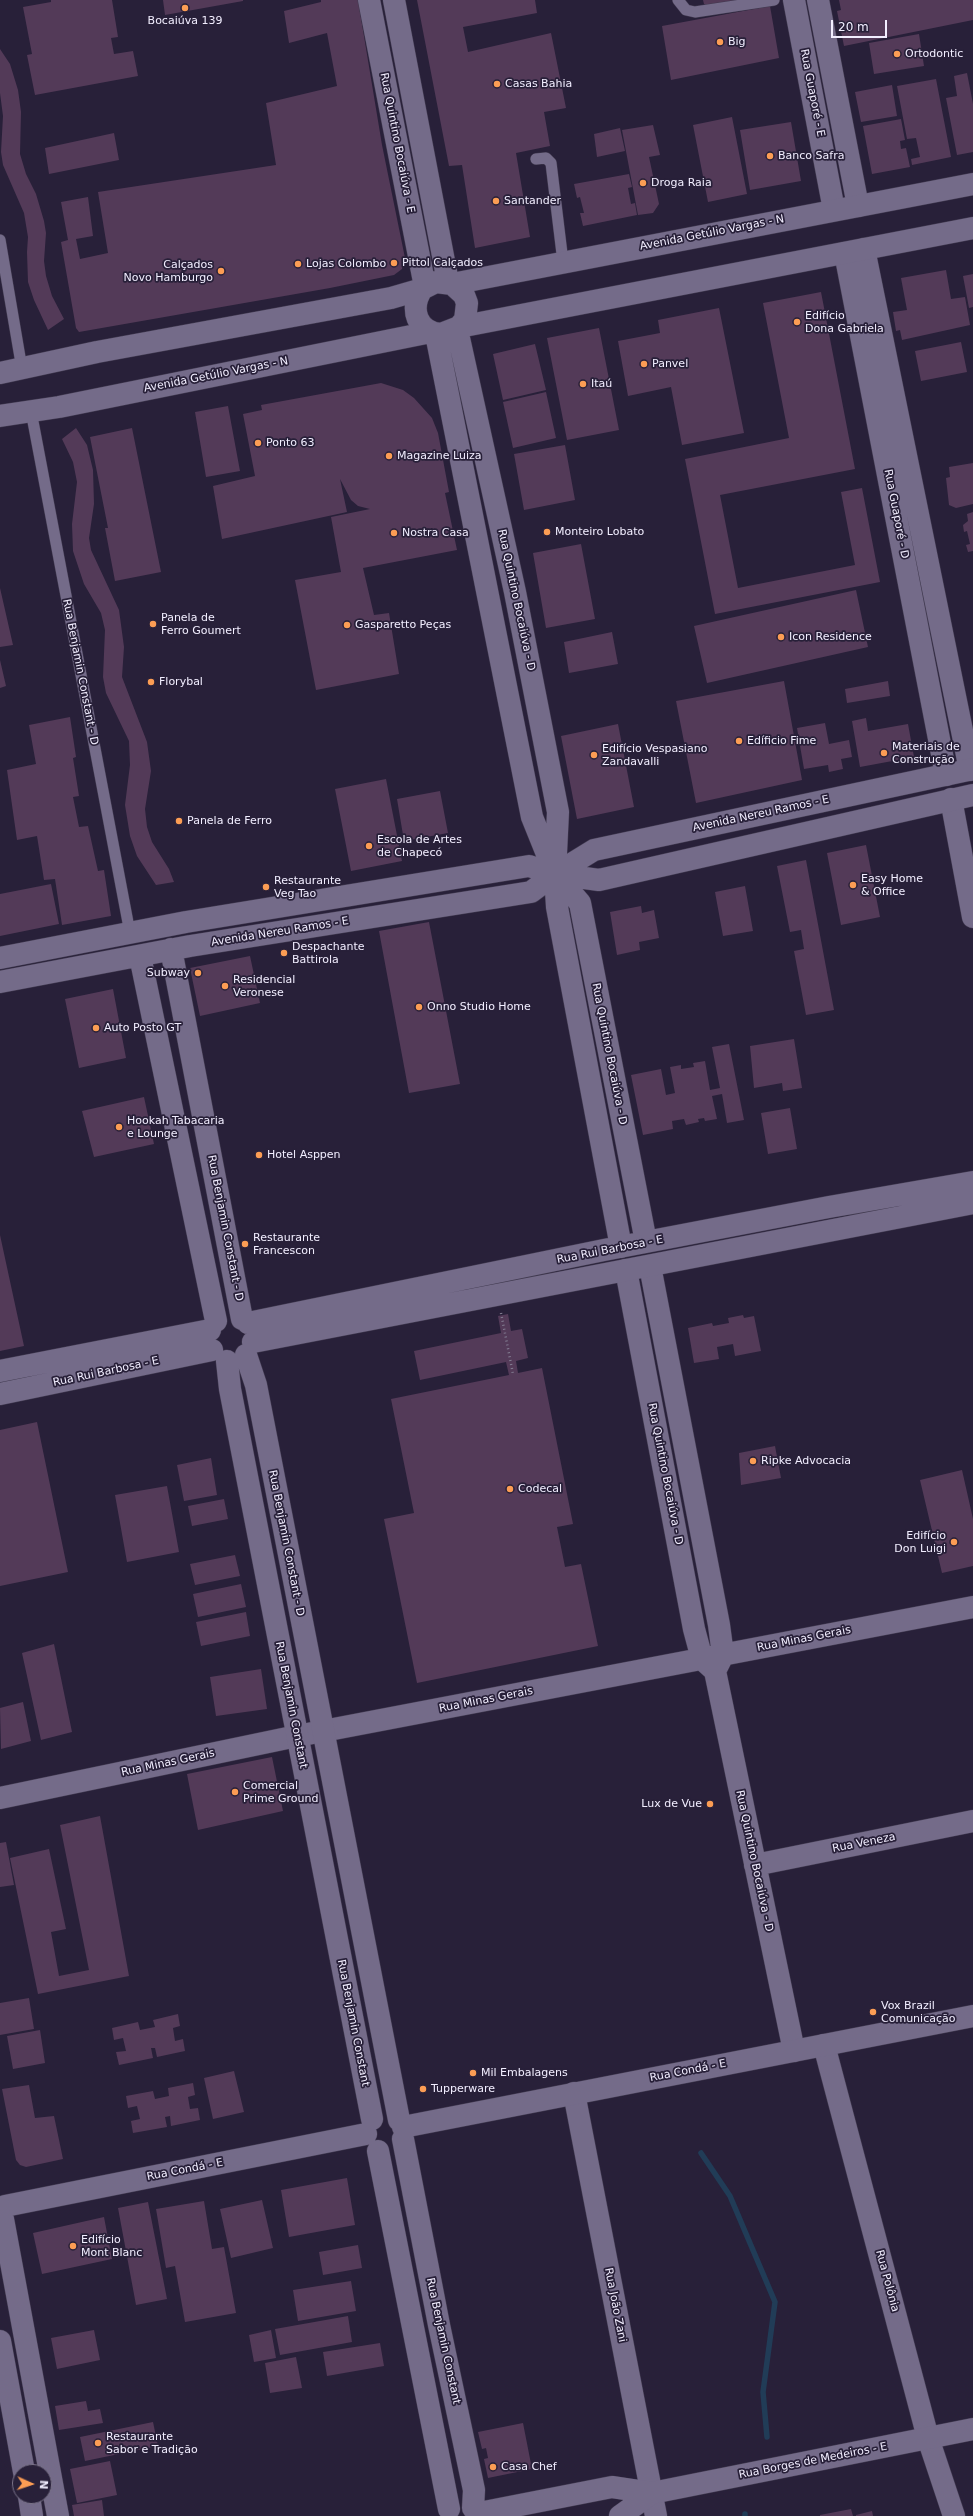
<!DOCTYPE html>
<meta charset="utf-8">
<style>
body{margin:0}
#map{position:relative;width:973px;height:2516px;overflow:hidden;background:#282039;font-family:"DejaVu Sans",sans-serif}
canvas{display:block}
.north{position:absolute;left:12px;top:2464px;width:40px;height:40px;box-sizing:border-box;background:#282039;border:1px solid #797288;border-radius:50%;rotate:93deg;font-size:11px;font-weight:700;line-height:16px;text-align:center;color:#f2eeff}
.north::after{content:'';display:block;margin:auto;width:14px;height:18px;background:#fc9d54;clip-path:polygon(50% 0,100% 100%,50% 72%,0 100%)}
.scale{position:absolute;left:831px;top:20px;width:56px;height:18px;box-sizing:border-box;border:2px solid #f2eeff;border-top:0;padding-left:5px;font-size:12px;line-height:14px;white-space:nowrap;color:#f2eeff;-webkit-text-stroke:3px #282039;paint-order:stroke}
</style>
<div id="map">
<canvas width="973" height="2516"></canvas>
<div class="north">N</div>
<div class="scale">20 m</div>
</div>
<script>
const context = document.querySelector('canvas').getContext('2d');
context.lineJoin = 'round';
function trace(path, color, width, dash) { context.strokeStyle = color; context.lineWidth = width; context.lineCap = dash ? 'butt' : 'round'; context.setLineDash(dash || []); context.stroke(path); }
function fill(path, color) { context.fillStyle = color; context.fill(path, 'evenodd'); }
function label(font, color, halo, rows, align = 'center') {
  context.font = font + ' "DejaVu Sans",sans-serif'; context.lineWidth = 3.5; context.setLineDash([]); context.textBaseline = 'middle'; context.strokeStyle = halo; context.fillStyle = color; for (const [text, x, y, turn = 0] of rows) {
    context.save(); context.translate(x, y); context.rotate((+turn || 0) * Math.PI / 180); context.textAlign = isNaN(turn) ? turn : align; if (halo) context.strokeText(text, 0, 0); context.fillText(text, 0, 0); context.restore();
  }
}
trace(new Path2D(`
 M701,2153L730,2196L775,2302L763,2392L767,2437
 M745,2516V2514`), '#213c57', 5.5);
fill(new Path2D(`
 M51,0H112L118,37L111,38L114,54L133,51L138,76L35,95L27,55L32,54L23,7L51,2Z
 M163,0H243V1L165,15Z
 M321,0H358L382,145L405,258L402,269L394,275L330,288L79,332L76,328L61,242L68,240L61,202L88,197L93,236L76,239L80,259L108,253L98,192L276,165L266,103L337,86L327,33L289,43L284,11L321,2Z
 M417,0H535L537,13L463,27L468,52L551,33L566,108L544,112L550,146L516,153L530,237L475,248L462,165L449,166Z
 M703,0H740L708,7L704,4Z
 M839,0H973V20L844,46L837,11L841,10Z
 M770,6L779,58L671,80L662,26Z
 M919,34L924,66L874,74L869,43Z
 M0,49L10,64L18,90L21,112L20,154L26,174L36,194L44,221L46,233L44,261L46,276L52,296L64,319L48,330L34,300L28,282L27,252L28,237L24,213L3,165L1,152L3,116L0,93Z
 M967,73L973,104V152L957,155L946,98L957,96L954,76Z
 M936,79L951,157L912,165L911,159L920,157L916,138L907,139L897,86Z
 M892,85L897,116L861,122L855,92Z
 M732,117L747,194L708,202L693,125Z
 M901,119L905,140L900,141L901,149L906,148L910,167L872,174L863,126Z
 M791,122L801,181L750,190L740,130Z
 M653,125L660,155L649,157L659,204L653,213L638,215L622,130Z
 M620,128L625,151L597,157L594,134Z
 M114,133L119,160L49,174L45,148Z
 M629,174L632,187L628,188L631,204L635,203L637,215L583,226L580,213H584L580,197L577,198L574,184Z
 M946,270L951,299L965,297L970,325L902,340L900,330L896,331L893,312L907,310L901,278Z
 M973,274V307L969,308L963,276Z
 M821,292L855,469L720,495L738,588L855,565L841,492L862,488L880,582L715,614L685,459L789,438L763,303Z
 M719,308L744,433L682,445L671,387L628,396L618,341L660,333L658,320Z
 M599,328L619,430L567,440L547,338Z
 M961,342L967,372L921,381L915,351Z
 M535,344L546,390L503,400L493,354Z
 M381,383L403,390L414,398L432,418L438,433L449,492L445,493L457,550L363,568L374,615L389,613L399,674L316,690L295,580L341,572L331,517L370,509L358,506L351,500L340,479L347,512L222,539L213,486L255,476L243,414L262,410L261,405Z
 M546,392L556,438L513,448L503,402Z
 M228,406L240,471L206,477L195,412Z
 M76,428L87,445L93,470L94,504L89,538L91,550L119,610L124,647L122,677L147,742L151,771L145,809L147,827L152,842L169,869L174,882L156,885L137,856L130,836L125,805L130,765L129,741L106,693L103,677L105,630L101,613L84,584L73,551L72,524L77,482L73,462L62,439Z
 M132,428L161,572L115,581L105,528H108L90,437Z
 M565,445L575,500L524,510L514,454Z
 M973,463V504L956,508L949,505L946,478L950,477L949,467Z
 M973,512V551L968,552L966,545L970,544L967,531L964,532L963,525L968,521L967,514Z
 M581,544L595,619L546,628L533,553Z
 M0,588L13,645L0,647Z
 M856,590L868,647L707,683L694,626Z
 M612,632L618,664L569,673L564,642Z
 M0,660L6,686L0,688Z
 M784,681L802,780L696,803L676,701Z
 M888,681L890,696L847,703L845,689Z
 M70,717L76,757L73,758L79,796L73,797L79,827L88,826L98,871L104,870L111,916L62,925L55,879L44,880L37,836L17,840L7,770L36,764L29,725Z
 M866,718L868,731L908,724L914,757L860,767L852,721Z
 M825,723L829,744L849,740L852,757L841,759L843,769L829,772L828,765L804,769L797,728Z
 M618,724L634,807L577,819L561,736Z
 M386,779L402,861L351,871L335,789Z
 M440,791L448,833L404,841L397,799Z
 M866,845L880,917L841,925L827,853Z
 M806,860L834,1010L806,1015L794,951L804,949L801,930L790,932L777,866Z
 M51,884L59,924L0,936V894Z
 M745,886L753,931L723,936L715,892Z
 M641,906L642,913L654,910L659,938L639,942L640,950L617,955L610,912Z
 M429,922L460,1084L409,1093L379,931Z
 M250,956L260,1003L200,1016L190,968Z
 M113,989L126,1058L79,1068L65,999Z
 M794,1039L802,1088L783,1091L782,1083L754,1088L750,1046Z
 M729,1044L744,1120L727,1123L722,1094L712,1096L717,1119L705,1121L704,1118L698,1119L699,1122L686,1125L684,1119L672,1121L673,1129L643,1135L631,1075L661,1069L666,1095L675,1093L670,1067L681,1065V1069L694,1067L693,1063L705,1061L710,1090L720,1088L712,1047Z
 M144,1097L154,1144L94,1157L82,1111Z
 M790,1108L797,1149L768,1154L761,1113Z
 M0,1235L24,1346L0,1351Z
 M508,1314L511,1331L522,1329L528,1358L516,1361L518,1373L542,1368L573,1524L557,1527L565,1567L581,1564L598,1646L417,1683L384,1519L414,1513L391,1399L509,1375L506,1362L420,1380L414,1351L501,1333L498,1316Z
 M743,1315L744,1318L754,1316L761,1351L735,1356L733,1344L717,1347L719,1359L694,1363L688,1328L712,1323L713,1326L729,1323L728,1318Z
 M37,1422L68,1572L0,1586V1430Z
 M775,1446L781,1478L741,1485L739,1453Z
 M211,1458L217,1495L184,1501L177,1465Z
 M962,1470L973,1519V1566L942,1573L920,1480Z
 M167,1486L179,1552L127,1562L115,1495Z
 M224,1499L228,1519L192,1526L188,1506Z
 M235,1555L240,1576L195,1585L190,1564Z
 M241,1584L246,1607L198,1617L193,1594Z
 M246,1612L250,1636L201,1646L196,1622Z
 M54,1644L72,1732L41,1740L22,1653Z
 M261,1669L267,1709L216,1716L210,1677Z
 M23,1702L31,1741L1,1749L0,1708Z
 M272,1757L283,1811L198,1830L187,1774Z
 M100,1816L129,1976L38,1994L10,1858L49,1849L66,1929L51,1932L59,1976L89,1970L60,1825Z
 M6,1842L14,1885L0,1887V1843Z
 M29,1998L34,2029L0,2035V2003Z
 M178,2014L180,2026L173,2028L175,2041L183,2039L185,2051L157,2057L155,2048H151L153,2058L119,2065L116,2052L126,2051L123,2038L114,2040L112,2028L138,2022L140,2030L155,2027L153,2020Z
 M40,2030L45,2063L13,2069L7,2036Z
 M234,2071L244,2112L213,2119L204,2078Z
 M193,2083L195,2095L188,2097L190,2109L198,2108L200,2120L171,2126L170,2116L165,2117L167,2127L133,2133L131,2121L140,2119L137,2106L128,2108L126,2096L153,2091L155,2099L169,2096L168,2088Z
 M29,2085L35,2118L54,2116L63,2159L26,2167L20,2165L16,2160L2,2089Z
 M347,2178L355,2225L289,2237L281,2190Z
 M262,2200L273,2248L231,2258L220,2209Z
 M204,2201L212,2249L224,2247L236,2313L185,2322L175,2266L166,2268L156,2209Z
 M148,2202L167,2299L136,2305L118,2208Z
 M104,2217L112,2259L42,2274L33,2233Z
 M358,2245L362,2268L323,2275L319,2252Z
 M351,2281L356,2311L298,2321L293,2290Z
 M348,2316L352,2342L280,2355L275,2329Z
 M94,2330L100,2360L57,2369L51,2338Z
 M271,2330L276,2358L254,2362L249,2335Z
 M380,2343L384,2366L327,2376L323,2352Z
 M296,2357L302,2388L270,2393L265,2363Z
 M86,2401L88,2411L100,2409L103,2423L59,2430L55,2406Z
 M153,2422L158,2446L85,2461L80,2437Z
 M523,2423L532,2469L488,2478L484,2459L488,2458L486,2448L482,2449L478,2432Z
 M110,2461L117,2495L77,2503L70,2469Z
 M102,2500L104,2516H74L72,2505Z
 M851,2509L853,2516H820V2515Z
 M872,2511L873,2516H856V2515Z`), '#533a58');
const service = new Path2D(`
 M678,0L686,10L695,12L774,0
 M536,159L546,158L551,163L563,262
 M0,240L22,369
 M31,411L130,933`);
const minor = new Path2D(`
 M794,0L834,210
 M818,0L858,206
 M864,249L970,770
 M845,253L946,775
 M951,799L973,917
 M650,1266L719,1625L723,1655L715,1671L794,2051
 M626,1270L694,1629L702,1659L713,1669
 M0,1798L297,1736L973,1607
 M755,1865L973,1821
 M824,2045L928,2438L954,2516
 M574,2093L656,2516`);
const tertiary = new Path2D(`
 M369,0L425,287
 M394,0L448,282
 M452,284L973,184
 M459,327L973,228
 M457,329L515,592L558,812L555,874L557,907L621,1247
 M436,334L532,817L555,874L580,903L646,1242
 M0,373L97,352L391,298L422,289L436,282L452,284L464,295L467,303L465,320L459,327L441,334C417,332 409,309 422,289
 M0,416L59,407L431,332
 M171,949L242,1319
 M140,956L216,1321
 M0,958L186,922L529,866L555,874L594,850L973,769
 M0,982L190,946L531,892L555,874L599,880L973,795
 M248,1323L604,1250L829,1207L973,1182
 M253,1342L973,1203
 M246,1355L256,1385L399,2120
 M227,1361L230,1389L372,2119
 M0,1371L210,1330
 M0,1394L212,1350
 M403,2127L973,2016
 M403,2139L439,2325L474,2490L473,2508
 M378,2151L449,2509
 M5,2206L366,2134
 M3,2219L58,2516
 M0,2341L24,2472
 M29,2496L32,2516
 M479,2513L612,2487L652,2493L973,2429
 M620,2516L652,2493`);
trace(service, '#423b51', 12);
trace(minor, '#423b51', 23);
trace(tertiary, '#423b51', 23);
trace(new Path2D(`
 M501,1313L513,1374`), '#837d92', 2.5, [1, 3]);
trace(service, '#746b89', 11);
trace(minor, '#746b89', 22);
trace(tertiary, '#746b89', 22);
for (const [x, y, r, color] of [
 [185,8,4,"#fc9d54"],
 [720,42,4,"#fc9d54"],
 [897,54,4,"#fc9d54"],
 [497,84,4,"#fc9d54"],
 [770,156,4,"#fc9d54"],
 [643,183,4,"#fc9d54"],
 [496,201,4,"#fc9d54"],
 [394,263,4,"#fc9d54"],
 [298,264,4,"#fc9d54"],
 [221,271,4,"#fc9d54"],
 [797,322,4,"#fc9d54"],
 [644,364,4,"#fc9d54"],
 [583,384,4,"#fc9d54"],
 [258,443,4,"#fc9d54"],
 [389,456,4,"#fc9d54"],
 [547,532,4,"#fc9d54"],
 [394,533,4,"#fc9d54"],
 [153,624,4,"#fc9d54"],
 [347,625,4,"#fc9d54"],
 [781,637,4,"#fc9d54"],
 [151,682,4,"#fc9d54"],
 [739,741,4,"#fc9d54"],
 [884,753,4,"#fc9d54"],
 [594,755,4,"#fc9d54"],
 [179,821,4,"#fc9d54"],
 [369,846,4,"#fc9d54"],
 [853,885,4,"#fc9d54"],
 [266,887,4,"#fc9d54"],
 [284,953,4,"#fc9d54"],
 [198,973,4,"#fc9d54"],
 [225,986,4,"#fc9d54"],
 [419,1007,4,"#fc9d54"],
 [96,1028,4,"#fc9d54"],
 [119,1127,4,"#fc9d54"],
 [259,1155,4,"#fc9d54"],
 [245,1244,4,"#fc9d54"],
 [753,1461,4,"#fc9d54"],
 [510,1489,4,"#fc9d54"],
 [954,1542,4,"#fc9d54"],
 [235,1792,4,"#fc9d54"],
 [710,1804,4,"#fc9d54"],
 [873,2012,4,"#fc9d54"],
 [473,2073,4,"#fc9d54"],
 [423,2089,4,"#fc9d54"],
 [73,2246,4,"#fc9d54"],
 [98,2443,4,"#fc9d54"],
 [493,2467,4,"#fc9d54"]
]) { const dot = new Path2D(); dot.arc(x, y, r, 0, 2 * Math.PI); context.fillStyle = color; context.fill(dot); trace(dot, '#282039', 1.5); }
label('11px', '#f2eeff', '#282039', [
 ["Bocaiúva 139",185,21,"center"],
 ["Big",728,42],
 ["Ortodontic",905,54],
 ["Casas Bahia",505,84],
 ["Banco Safra",778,156],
 ["Droga Raia",651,183],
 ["Santander",504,201],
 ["Pittol Calçados",402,263],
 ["Lojas Colombo",306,264],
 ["Calçados",213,265,"right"],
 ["Novo Hamburgo",213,278,"right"],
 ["Edifício",805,316],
 ["Dona Gabriela",805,329],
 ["Panvel",652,364],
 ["Itaú",591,384],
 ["Ponto 63",266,443],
 ["Magazine Luiza",397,456],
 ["Monteiro Lobato",555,532],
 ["Nostra Casa",402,533],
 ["Panela de",161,618],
 ["Ferro Goumert",161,631],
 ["Gasparetto Peças",355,625],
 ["Icon Residence",789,637],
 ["Florybal",159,682],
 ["Edíficio Fime",747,741],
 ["Materiais de",892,747],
 ["Construção",892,760],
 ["Edifício Vespasiano",602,749],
 ["Zandavalli",602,762],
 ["Panela de Ferro",187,821],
 ["Escola de Artes",377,840],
 ["de Chapecó",377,853],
 ["Easy Home",861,879],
 ["& Office",861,892],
 ["Restaurante",274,881],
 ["Veg Tao",274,894],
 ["Despachante",292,947],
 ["Battirola",292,960],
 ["Subway",190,973,"right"],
 ["Residencial",233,980],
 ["Veronese",233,993],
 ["Onno Studio Home",427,1007],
 ["Auto Posto GT",104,1028],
 ["Hookah Tabacaria",127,1121],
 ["e Lounge",127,1134],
 ["Hotel Asppen",267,1155],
 ["Restaurante",253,1238],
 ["Francescon",253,1251],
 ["Ripke Advocacia",761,1461],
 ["Codecal",518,1489],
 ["Edifício",946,1536,"right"],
 ["Don Luigi",946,1549,"right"],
 ["Comercial",243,1786],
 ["Prime Ground",243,1799],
 ["Lux de Vue",702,1804,"right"],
 ["Vox Brazil",881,2006],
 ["Comunicação",881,2019],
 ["Mil Embalagens",481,2073],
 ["Tupperware",431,2089],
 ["Edifício",81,2240],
 ["Mont Blanc",81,2253],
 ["Restaurante",106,2437],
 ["Sabor e Tradição",106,2450],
 ["Casa Chef",501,2467]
], 'left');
label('11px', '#f2eeff', '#282039', [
 ["Rua Guaporé - E",812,93,79],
 ["Rua Quintino Bocaiúva - E",397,143,79],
 ["Avenida Getúlio Vargas - N",712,233,-11],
 ["Avenida Getúlio Vargas - N",216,375,-11],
 ["Rua Guaporé - D",896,514,79],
 ["Rua Quintino Bocaiúva - D",516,600,78],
 ["Rua Benjamin Constant - D",80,672,79],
 ["Avenida Nereu Ramos - E",761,814,-12],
 ["Avenida Nereu Ramos - E",280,932,-9],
 ["Rua Quintino Bocaiúva - D",609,1054,79],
 ["Rua Benjamin Constant - D",225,1228,79],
 ["Rua Rui Barbosa - E",610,1250,-11],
 ["Rua Rui Barbosa - E",106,1372,-12],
 ["Rua Quintino Bocaiúva - D",665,1474,79],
 ["Rua Benjamin Constant - D",286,1543,79],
 ["Rua Minas Gerais",804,1639,-11],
 ["Rua Minas Gerais",486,1700,-11],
 ["Rua Benjamin Constant",291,1705,79],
 ["Rua Minas Gerais",168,1763,-12],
 ["Rua Veneza",864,1843,-11],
 ["Rua Quintino Bocaiúva - D",754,1861,78],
 ["Rua Benjamin Constant",353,2023,79],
 ["Rua Condá - E",688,2071,-11],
 ["Rua Condá - E",185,2170,-11],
 ["Rua Polônia",887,2281,75],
 ["Rua João Zani",615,2305,79],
 ["Rua Benjamin Constant",443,2341,78],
 ["Rua Borges de Medeiros - E",813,2461,-11]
]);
</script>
